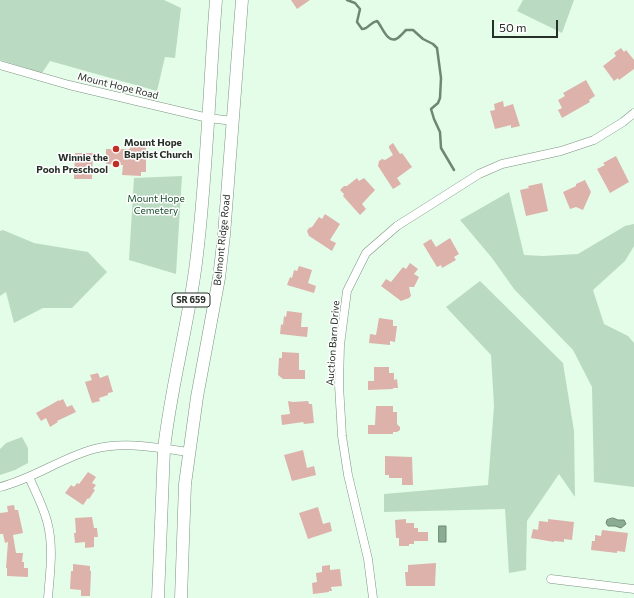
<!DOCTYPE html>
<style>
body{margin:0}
#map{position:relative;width:634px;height:598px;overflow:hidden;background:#e3fde8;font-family:Commissioner,sans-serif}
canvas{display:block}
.scale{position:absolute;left:492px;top:20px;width:66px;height:18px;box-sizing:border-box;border:2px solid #263028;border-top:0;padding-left:5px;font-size:12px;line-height:14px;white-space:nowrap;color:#263028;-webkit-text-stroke:3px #fff;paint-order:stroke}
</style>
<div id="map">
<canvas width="634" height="598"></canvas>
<div class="scale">50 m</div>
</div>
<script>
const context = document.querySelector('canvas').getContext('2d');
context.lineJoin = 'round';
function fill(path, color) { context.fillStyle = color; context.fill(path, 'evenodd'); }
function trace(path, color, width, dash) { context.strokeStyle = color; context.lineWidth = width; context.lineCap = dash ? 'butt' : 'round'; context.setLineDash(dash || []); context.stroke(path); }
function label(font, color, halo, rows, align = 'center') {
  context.font = font + ' Commissioner,sans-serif'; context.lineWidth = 3; context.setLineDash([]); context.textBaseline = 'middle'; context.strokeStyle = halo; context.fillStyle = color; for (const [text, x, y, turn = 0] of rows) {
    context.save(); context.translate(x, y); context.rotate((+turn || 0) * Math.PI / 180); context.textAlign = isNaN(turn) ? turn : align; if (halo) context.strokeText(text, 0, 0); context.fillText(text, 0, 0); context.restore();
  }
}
fill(new Path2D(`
 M0,0H164L181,8L175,58L165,57L157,91L50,61L42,73L0,60Z
 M523,0H574L562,33L517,11Z
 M182,176L176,274L129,260L134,178Z
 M509,192L524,255L543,256L578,254L625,226L634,224V246L625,261L593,290L604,324L628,336L634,343V487L594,482L592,387L573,350L514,289L492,258L460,220Z
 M3,230L34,243L88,252L107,272L72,308H43L14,323L6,292L0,296V231Z
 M480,281L563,363L574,431L575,497L559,474L527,521L526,570L509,573L505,509L384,512V494L488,485L494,406L491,355L446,307Z
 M22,437L28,448V463L15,470L0,475V449L6,443Z`), '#badbc1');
const water = new Path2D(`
 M613,518L618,520H624L626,524L621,528L615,526H608L606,523L607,520Z
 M439,526H446V542H439Z`);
fill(water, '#8bac93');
trace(water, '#6d8773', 1);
trace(new Path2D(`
 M347,0L355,3L360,9L357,22L362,29C369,29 370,22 377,21C382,26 387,43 396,39C400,37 403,33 406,30H413L423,39L433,44L437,48L441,78L440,98L438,103L431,109L434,119L440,132L441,148L454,170`), '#6d8773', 2.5);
fill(new Path2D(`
 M291,0H310L297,9Z
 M621,48L624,52L626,50L634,60V69L619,80L618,78L614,81L603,66L616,56L614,53Z
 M586,80L595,96L589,100L590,102L562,118L558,110L562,108L558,100L565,96L563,93Z
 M503,101L504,107L513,104L520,126L511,128V125L495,129L490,111L495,110L494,104Z
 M393,143L400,154L402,153L412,167L397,178L401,184L393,189L378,166L379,161L382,159L385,160L393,155L389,148V146Z
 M130,145H146V172H141V176L122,175L123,165L106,164V149H130Z
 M75,153H93L92,179H74Z
 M616,156L629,182L610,193L597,169L605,165L603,163Z
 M357,178L359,181L364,178L375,190L362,204L366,209L360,215L343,196L344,194L340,190L344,186H347Z
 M585,180L591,192L583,210L576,207L570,209L563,192L576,186V184Z
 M542,183L548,211L526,216L520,190L529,188L528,186Z
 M325,214L340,224L330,240L336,243L332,251L309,236L307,231L309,228L312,227L319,217L322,219Z
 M450,238L459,254L454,257L456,260L442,268L441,265L437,267L423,244L431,239L436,247Z
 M410,263L418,269L414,274L419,277L414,287H409L411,296L409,298L401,301L381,286L386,279L391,282L403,267L406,269Z
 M299,266L312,270L308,283L316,286L314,293L287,285L290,277L292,278L294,270L297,271Z
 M287,311L302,313L301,327H308L307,337L280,334L281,324L283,325L284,316L286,317Z
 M379,318L393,320V326H397L395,342L390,341V345L369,343L370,334L376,335Z
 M282,352L299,353V370H305V379H283L278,375L279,358H282Z
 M374,367H389V373H394V380L397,379L398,388H393V389L368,390V381H374Z
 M98,373L100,378L108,375L113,392L108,393V395L99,398L100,401L92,403L85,382L92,380L90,375Z
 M63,399L67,407L72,405L76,412L57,421L58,422L50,427L46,418L41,421L36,413L59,400V401Z
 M288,401L293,402L308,401L309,404H312L314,423L304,424L303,422L282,425L281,415L290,414Z
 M376,406H393V412H397V424L400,427V430L397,432H393V434H368V425H375Z
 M303,450L307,468L314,466L316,475L292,481L284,455Z
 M385,456L412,457L413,485H402V478H389V475H385Z
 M88,472L96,477L92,483L96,485L93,489L95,490L89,499L88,498L83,505L65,493L71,485L74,487L77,483L79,484Z
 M14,505L15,510H18L23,533L13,535L16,553H23L22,562H24V568H28V577L7,576V568H6L8,542L5,543L3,534H0V513L8,512L7,506Z
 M318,507L323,524L330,522L332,531L308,539L299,513Z
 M92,517L94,528H97L98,537H94V547L85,548V542L75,543L74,533H76L75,518Z
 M406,519V523H414V528H418V532H428V541H414V544H409V546H399V538H396L395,520Z
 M548,519L574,522L572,540L564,539V542L554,541V542L531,538L533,529L538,530L539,521L548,522Z
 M602,530L628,533L625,552L617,551V553L591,550L592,541H595V535L601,536Z
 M436,563L435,586H406L405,572H408V565Z
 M73,564L90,566V571H91L90,596H81V590L70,589L71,571H73Z
 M330,565V570L340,569L342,586L331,587L332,591H329V592L313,594L312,583L317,582L316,573L322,572V566Z`), '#ddb2ab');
const minor = new Path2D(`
 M0,65L69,85L208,118L233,121
 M29,477C35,491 43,506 47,521C54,546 50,572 48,598
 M0,487C33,479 61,458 94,449C124,441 158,448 189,452
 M551,579L634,589
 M373,598L368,559L348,475L342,436L339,385L340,345L347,291L366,253L397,226L479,174L502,164L561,151L594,140L623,122L634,113`);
const primary = new Path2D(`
 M158,598L164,449C171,386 188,326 196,263C207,176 209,88 216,0
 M181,598L185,484L197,397L219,278L224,235L242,0`);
trace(minor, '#7c9482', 9);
trace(primary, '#7c9482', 13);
trace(minor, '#fff', 8);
trace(primary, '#fff', 12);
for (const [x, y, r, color] of [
 [116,149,4,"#be3026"],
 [116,164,4,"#be3026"]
]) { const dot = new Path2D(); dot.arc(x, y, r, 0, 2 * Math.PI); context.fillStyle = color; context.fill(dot); trace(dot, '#fff', 1.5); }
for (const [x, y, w] of [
 [191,300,38]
]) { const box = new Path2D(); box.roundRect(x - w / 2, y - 7, w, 14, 3); context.fillStyle = '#fff'; context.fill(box); trace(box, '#263028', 1); }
label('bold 9px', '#263028', null, [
 ["SR 659",191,300]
]);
label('10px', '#263028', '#fff', [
 ["Mount Hope Road",118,86,14],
 ["Belmont Ridge Road",222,240,-84],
 ["Auction Barn Drive",333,343,-86]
]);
label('bold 10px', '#263028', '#fff', [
 ["Mount Hope",124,143],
 ["Baptist Church",124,155],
 ["Winnie the",108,158,"right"],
 ["Pooh Preschool",108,170,"right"]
], 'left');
label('10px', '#164c2a', '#fff', [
 ["Mount Hope",156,199],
 ["Cemetery",156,211]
]);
</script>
